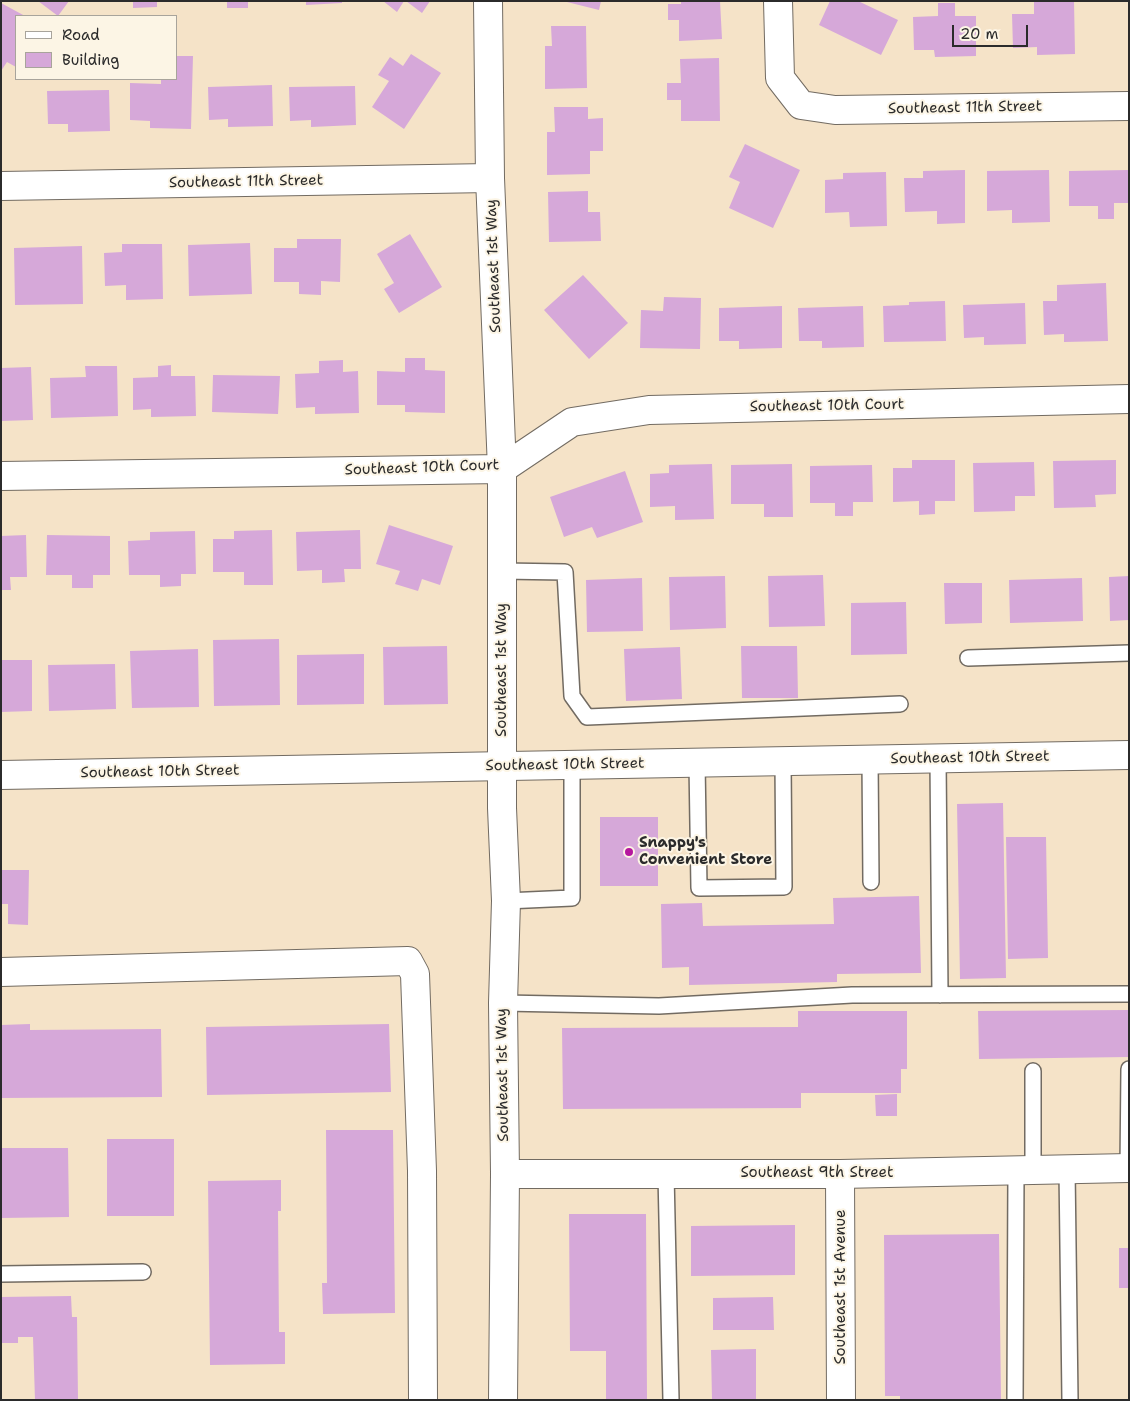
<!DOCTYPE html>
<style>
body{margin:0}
#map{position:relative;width:1130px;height:1401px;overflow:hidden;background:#f5e3c8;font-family:"Shantell Sans",sans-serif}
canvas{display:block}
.frame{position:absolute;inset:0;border:2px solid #2b2b2b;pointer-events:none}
.legend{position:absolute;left:15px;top:15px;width:162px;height:65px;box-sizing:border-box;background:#fcf5e5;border:1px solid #a8a49b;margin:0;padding:6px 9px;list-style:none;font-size:15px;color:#2b2b2b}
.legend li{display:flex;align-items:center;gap:10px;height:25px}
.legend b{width:25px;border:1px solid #a8a49b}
.scale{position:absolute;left:952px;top:25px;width:76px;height:22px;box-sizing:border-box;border:2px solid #2b2b2b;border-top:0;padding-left:6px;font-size:15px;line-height:18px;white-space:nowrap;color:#2b2b2b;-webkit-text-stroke:4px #fcf5e5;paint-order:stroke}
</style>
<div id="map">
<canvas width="1130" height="1401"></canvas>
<div class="frame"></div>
<ul class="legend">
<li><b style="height:6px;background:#fff"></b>Road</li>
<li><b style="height:14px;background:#d6a8d9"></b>Building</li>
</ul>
<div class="scale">20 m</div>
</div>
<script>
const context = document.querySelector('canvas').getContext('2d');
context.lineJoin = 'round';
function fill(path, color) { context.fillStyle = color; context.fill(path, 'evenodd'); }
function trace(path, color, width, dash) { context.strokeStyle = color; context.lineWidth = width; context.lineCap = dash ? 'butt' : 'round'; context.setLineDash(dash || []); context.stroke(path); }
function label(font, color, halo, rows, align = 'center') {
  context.font = font + ' "Shantell Sans",sans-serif'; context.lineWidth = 4; context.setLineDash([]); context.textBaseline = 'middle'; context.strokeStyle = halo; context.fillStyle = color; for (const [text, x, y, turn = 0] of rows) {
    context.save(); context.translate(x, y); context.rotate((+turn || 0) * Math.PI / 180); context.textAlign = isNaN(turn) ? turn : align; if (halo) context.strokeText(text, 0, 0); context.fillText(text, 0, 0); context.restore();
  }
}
fill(new Path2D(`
 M38,1H69L58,16Z
 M133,1H157V7L133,8Z
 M227,1H248V8H227Z
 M306,1H342V3L306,5Z
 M383,1H404L397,12Z
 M406,1H430L422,13Z
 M563,1H601L599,10Z
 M681,1H720L722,39L679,41V20H668V4H681Z
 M830,1H858L898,20L881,55L819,25Z
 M1034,1H1074L1075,54L1037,55V47L1013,48L1012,14H1034Z
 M1,3L25,16H16V67L7,62L1,71Z
 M938,3H955V16H976V56L935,57L934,50H914L913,17L938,16Z
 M551,26H586L587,88L545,89V46H552Z
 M411,54L441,73L404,129L372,107L389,81L378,75L390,57L403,66Z
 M176,56H193L191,129L150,128V121L130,120V83L161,84V79H176Z
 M719,58L720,121H681V100H667V83H681L680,59Z
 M272,85L273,126L228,127V119L209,120L208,87Z
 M355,86L356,125L311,127V120L290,121L289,87Z
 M109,90L110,131L68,132V124H48L47,91Z
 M554,107H588V119L603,118V151H590V174L547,175V132H555Z
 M745,144L800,170L773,228L729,208L740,182L729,177Z
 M965,170V223L937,224V211L905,212L904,178H923V171Z
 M1049,170L1050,222L1012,223V210L987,211V171Z
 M1129,170V203H1114V219H1098V206H1069V171Z
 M886,172L887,226L850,227L849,212L825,213V180L843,179V173Z
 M588,191V212H600L601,241L549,242L548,192Z
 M410,234L442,287L399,313L384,289L394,283L377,254Z
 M297,239H341L340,282L321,281V295L299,294V282H274V248H297Z
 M250,243L252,294L189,296L188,245Z
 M122,244H162L163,299L126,300V285L105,286L104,253L122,252Z
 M82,246L83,304L15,305L14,248Z
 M583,275L628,323L589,359L544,310Z
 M1106,283L1108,341L1064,342V334L1044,335L1043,301H1057V285Z
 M664,297L701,298L700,349L640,348L641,310L663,311Z
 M945,301L946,341L884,342L883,306L909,305V302Z
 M1025,303L1026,344L984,345V337L964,338L963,305Z
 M782,306V348L739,349V341H719V308Z
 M863,306L864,347L822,348V341H799L798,308Z
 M405,358H425V370L445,371V413L405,412V405H377V371L405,372Z
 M343,360V372L358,371L359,413L315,414V407L296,408L295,374L319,373V361Z
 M171,365V376H195L196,416L151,417V409L133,410V378L158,377V366Z
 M85,366H117L118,416L51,418L50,378L86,377Z
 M31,367L33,420L1,421V368Z
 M213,375L280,376L278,414L212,412Z
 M912,460H955V501H935V514L919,515V501L893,502V468H912Z
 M1116,460V494L1095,495L1096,507L1054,508L1053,461Z
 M1034,462L1035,496H1015V511L974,512L973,463Z
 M712,464L714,519L675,520V506L650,507V474L669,473V465Z
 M792,464L793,517H764V504H731V465Z
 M872,465L873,502H853V516H835V503H810V466Z
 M625,471L643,522L597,538L592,527L564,537L550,497Z
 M389,525L453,546L440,585L422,579L418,591L395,584L400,571L376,564Z
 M272,530L273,585H244V572H213V539H234V531Z
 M360,530L361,569H344L345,582L322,583V570L297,571L296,532Z
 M195,531L196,574H181V586L160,587V575H129L128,541L150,540V532Z
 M26,535L27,577H10L11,590H1V536Z
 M47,535L110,536V575H93V588H72V575H46Z
 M823,575L825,626L769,627L768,576Z
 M725,576L726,628L670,630L669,577Z
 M1129,576V620L1110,621L1109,577Z
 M642,578L643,631L587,632L586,580Z
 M1082,578L1083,621L1010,623L1009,580Z
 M944,583H982V623L945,624Z
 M906,602L907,654L851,655V603Z
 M279,639L280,705L214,706L213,640Z
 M447,646L448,704L384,705L383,647Z
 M741,646H797L798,698H742Z
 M680,647L682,699L626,701L624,649Z
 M198,649L199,707L132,708L130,651Z
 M364,654V704L297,705V655Z
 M1,660H32V711L1,712Z
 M115,664L116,709L49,711L48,665Z
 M1003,803L1006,978L960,979L957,804Z
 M600,817H658V886H600Z
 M1006,837H1046L1048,958L1008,959Z
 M1,870H29L28,925L8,924V904H1Z
 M919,896L921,973L837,974V982L689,985V967L662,968L661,904L702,903L703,926L834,924L833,898Z
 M1129,1010V1057L979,1059L978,1011Z
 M798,1011H907V1069H901V1093H801V1108L563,1109L562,1028L798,1027Z
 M30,1024V1030L161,1029L162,1097L1,1098V1025Z
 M389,1024L391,1092L207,1095L206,1027Z
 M897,1094V1116H876L875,1095Z
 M326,1130H393L395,1313L323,1314L322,1283H327Z
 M107,1139H174V1216H107Z
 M1,1148H68L69,1217L1,1218Z
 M281,1180V1211H278L279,1332H285V1364L210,1365L208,1181Z
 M569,1214H646L647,1400H606V1351H570Z
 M795,1225V1275L691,1276V1226Z
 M999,1234L1001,1400H900V1396H885L884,1235Z
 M1119,1248H1129V1288H1119Z
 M71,1296L72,1317H77L78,1400H35L33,1337H18V1343H1V1297Z
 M773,1297L774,1330H713V1298Z
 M756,1349V1400H712L711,1350Z`), '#d6a8d9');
const service = new Path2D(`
 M502,571L565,572L572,696L587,717L900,704
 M968,658L1129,653
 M938,758L940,995
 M870,759L871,882
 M697,763L699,888L784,887L783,761
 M506,901L572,898V764
 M503,1003L659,1006L852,995L1129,994
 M1033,1071V1170
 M1128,1168L1129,1069
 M1067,1169L1070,1400
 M666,1174L671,1400
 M1,1274L143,1272
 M1015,1400L1016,1170`);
const minor = new Path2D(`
 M488,1L490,178L502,469V808L506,901L503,1003L505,1174L503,1400
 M778,1L780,78L801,105L835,110L1129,106
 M1,186L490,178
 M1,476L502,469L572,422L649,410L1129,399
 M1,972L408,961L415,974L422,1171L423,1400
 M505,1174H840L1129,1168
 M840,1174L841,1400`);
const primary = new Path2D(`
 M1,775L1129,755`);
trace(service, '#726b62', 18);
trace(minor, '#726b62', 30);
trace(primary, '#726b62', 30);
trace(service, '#fff', 15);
trace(minor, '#fff', 28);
trace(primary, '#fff', 28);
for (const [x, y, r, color] of [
 [629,852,5,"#b5179e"]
]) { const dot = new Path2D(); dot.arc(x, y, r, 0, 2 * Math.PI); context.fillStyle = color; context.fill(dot); trace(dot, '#fcf5e5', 2); }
label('15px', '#2b2b2b', '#fcf5e5', [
 ["Southeast 11th Street",965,108,-1],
 ["Southeast 11th Street",246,182,-1],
 ["Southeast 1st Way",494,266,-92],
 ["Southeast 10th Court",827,406,-1],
 ["Southeast 10th Court",422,468,-2],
 ["Southeast 1st Way",502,670,-90],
 ["Southeast 10th Street",970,758,-1],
 ["Southeast 10th Street",565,765,-1],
 ["Southeast 10th Street",160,772,-1],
 ["Southeast 1st Way",503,1075,-91],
 ["Southeast 9th Street",817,1173],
 ["Southeast 1st Avenue",841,1287,-90]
]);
label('bold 15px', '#2b2b2b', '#fcf5e5', [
 ["Snappy's",639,843],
 ["Convenient Store",639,860]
], 'left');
</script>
